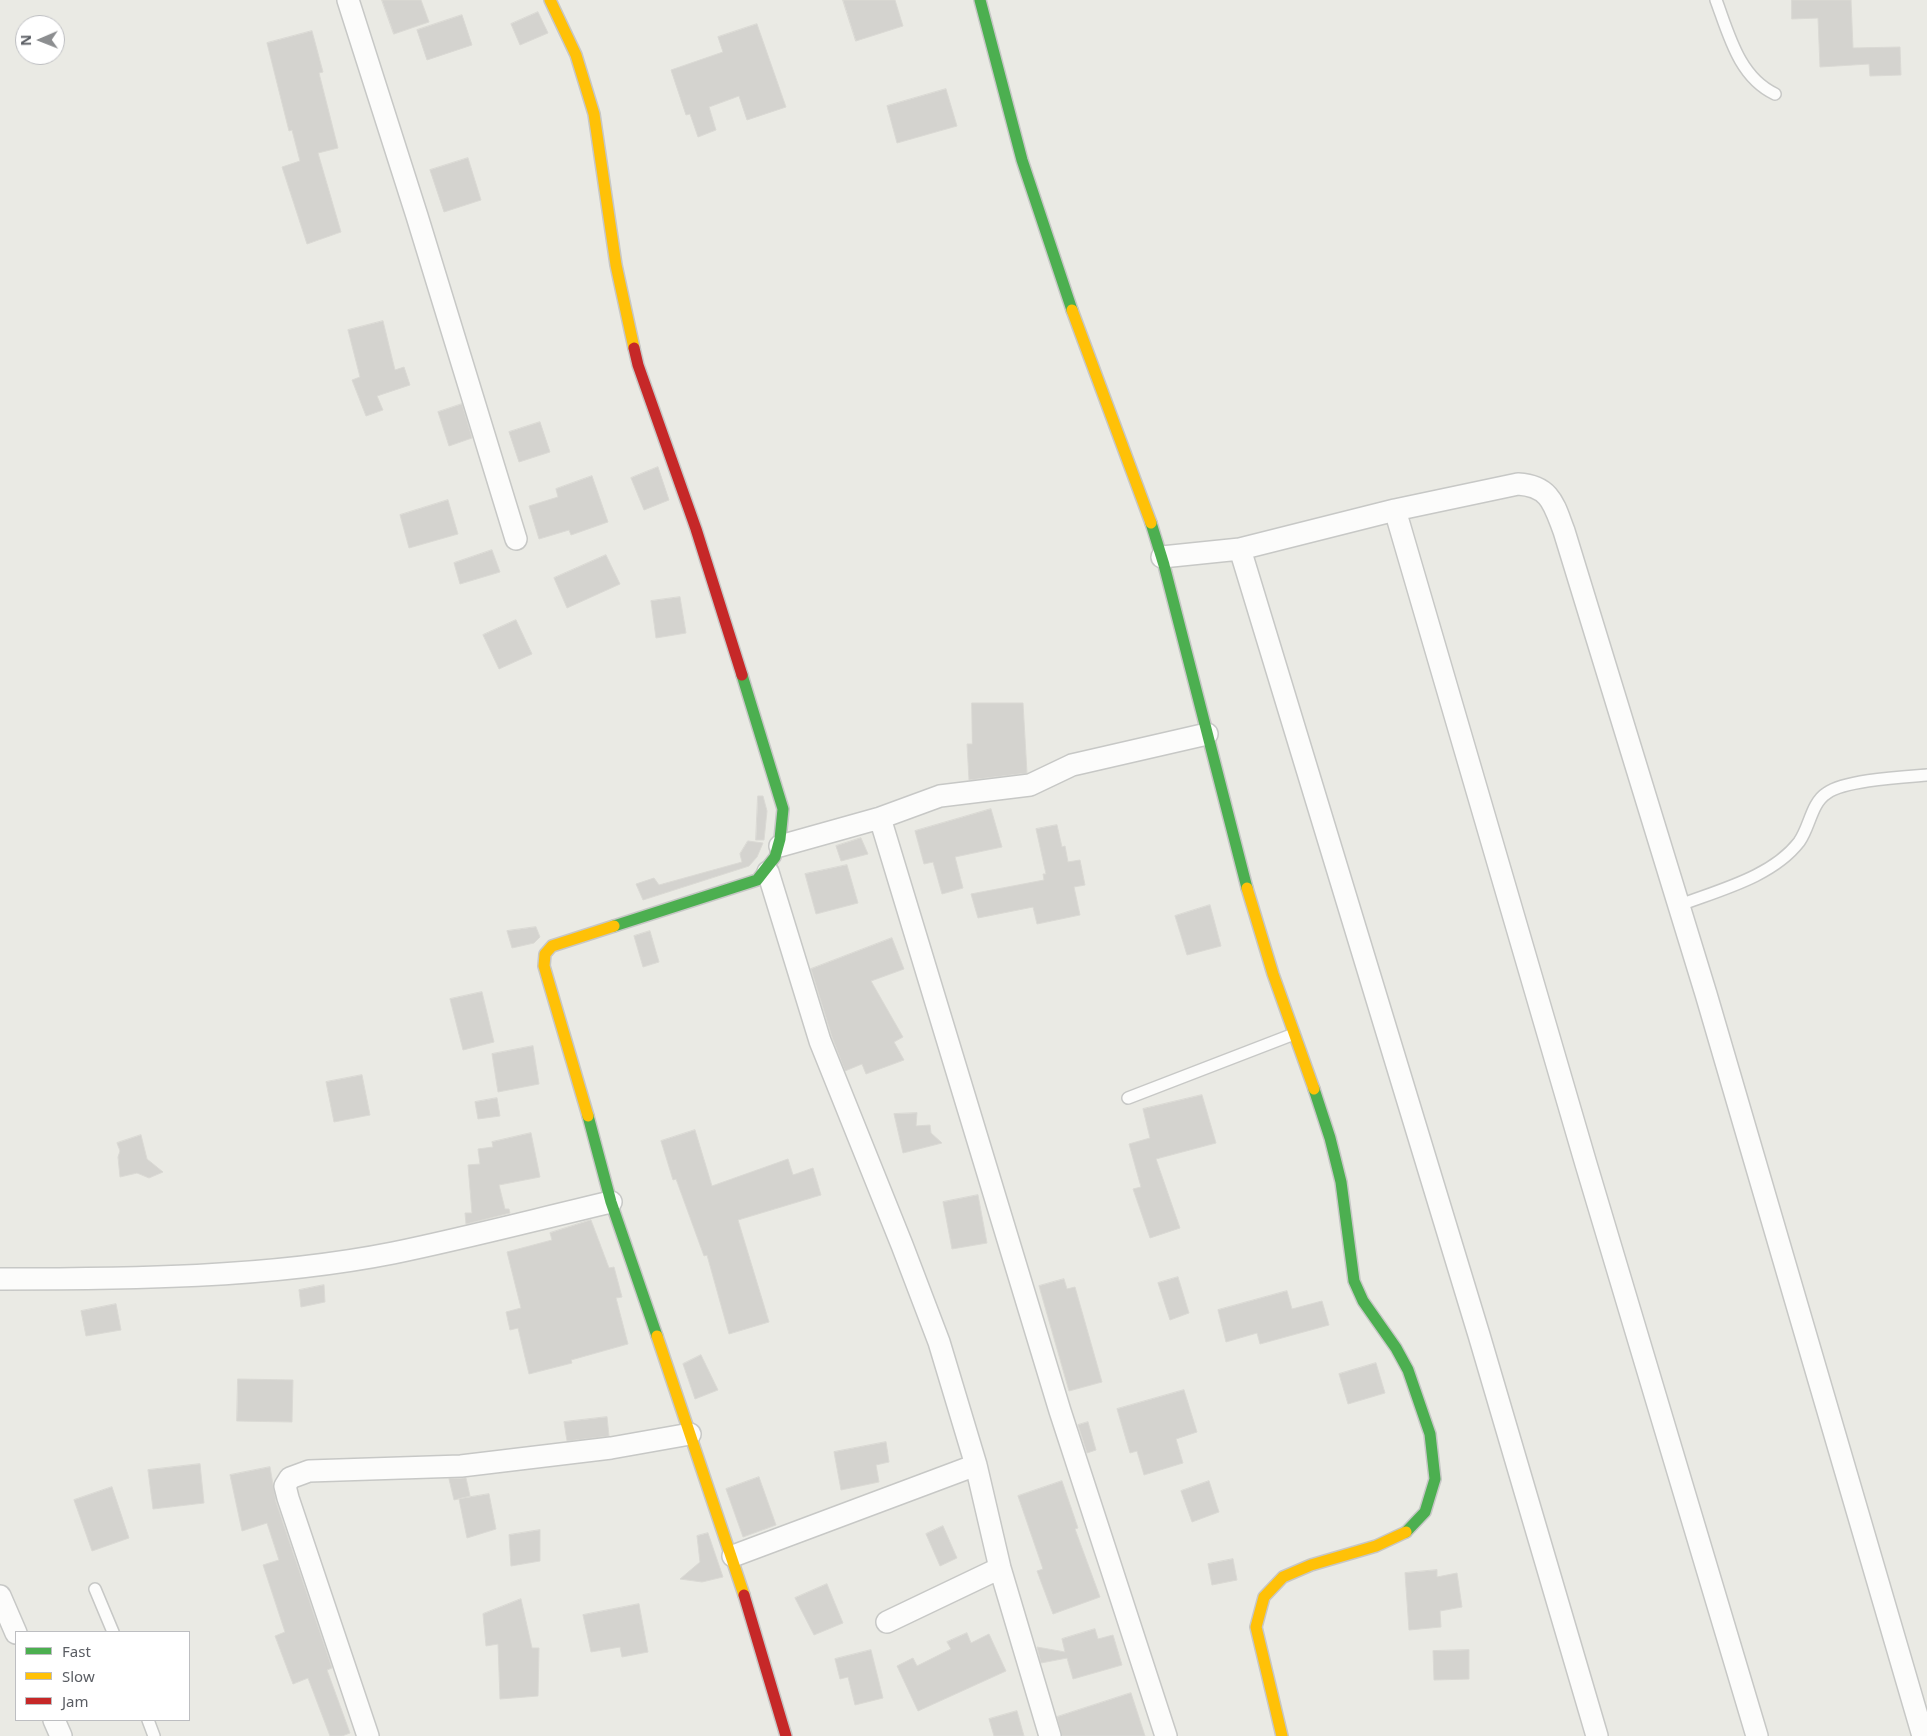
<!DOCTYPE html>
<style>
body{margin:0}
#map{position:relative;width:1927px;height:1736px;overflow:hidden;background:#eaeae4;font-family:"Noto Sans",sans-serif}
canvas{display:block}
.legend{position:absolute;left:15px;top:1631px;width:175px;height:90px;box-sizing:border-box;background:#fff;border:1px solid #bdbec1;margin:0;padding:6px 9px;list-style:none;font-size:15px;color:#5a5d63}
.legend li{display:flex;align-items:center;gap:10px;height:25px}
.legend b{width:25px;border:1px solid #bdbec1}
.north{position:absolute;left:15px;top:15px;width:50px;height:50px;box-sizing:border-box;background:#fff;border:1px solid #bdbec1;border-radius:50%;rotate:269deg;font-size:14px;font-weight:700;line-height:20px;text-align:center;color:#5a5d63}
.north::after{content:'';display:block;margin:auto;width:18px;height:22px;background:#8c8e90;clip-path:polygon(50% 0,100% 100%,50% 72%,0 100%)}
</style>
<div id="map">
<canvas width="1927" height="1736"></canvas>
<ul class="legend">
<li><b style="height:6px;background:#4caf50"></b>Fast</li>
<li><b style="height:6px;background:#ffc107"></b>Slow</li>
<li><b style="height:6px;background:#c62828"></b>Jam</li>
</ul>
<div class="north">N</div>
</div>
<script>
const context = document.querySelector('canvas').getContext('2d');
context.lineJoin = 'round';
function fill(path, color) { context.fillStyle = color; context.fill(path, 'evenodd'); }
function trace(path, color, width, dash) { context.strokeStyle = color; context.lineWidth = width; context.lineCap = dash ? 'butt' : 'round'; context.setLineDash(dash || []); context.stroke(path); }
const building = new Path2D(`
 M382,0H421L429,22L394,34Z
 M843,0H895L903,26L856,41Z
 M1792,0H1851L1853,48L1900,47L1901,75L1870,76L1869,64L1820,67L1818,18L1792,19Z
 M538,12L548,33L520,45L511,24Z
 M462,15L472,45L427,60L417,30Z
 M757,24L786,107L747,120L739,96L709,107L716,130L698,137L690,114L686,115L671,70L723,52L718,37Z
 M312,31L323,72L319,73L338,148L318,153L341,232L307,244L282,167L300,161L292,130L289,131L267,43Z
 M946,89L957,126L897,143L887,106Z
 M468,158L481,200L444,212L430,170Z
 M383,321L395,370L404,367L410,385L377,396L383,410L366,416L352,380L360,377L348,330Z
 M462,404L472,438L449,446L438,412Z
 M540,422L550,452L519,462L509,432Z
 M658,467L669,500L644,510L631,478Z
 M592,476L608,522L571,535L569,530L539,539L529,506L558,497L556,489Z
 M448,500L458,534L409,548L400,515Z
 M492,550L500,572L460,584L454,563Z
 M606,555L620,584L567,608L554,578Z
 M680,597L686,633L656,638L651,601Z
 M516,620L532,654L499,669L483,635Z
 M972,703H1023L1027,773L969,780L967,744H972Z
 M758,796H763L767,811L764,840H756Z
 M991,809L1002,847L955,857L963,888L942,894L933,862L924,864L915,831Z
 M1057,825L1062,847L1065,846L1068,862L1080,860L1085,885L1074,887L1080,915L1037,924L1033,907L978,918L971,894L1044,880L1043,874H1046L1036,829Z
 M861,838L868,854L841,861L836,846Z
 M748,841L763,843L757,857L749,866L643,900L636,884L654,878L659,885L742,862L740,854Z
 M847,865L858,903L816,914L805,874Z
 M1210,905L1221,946L1187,955L1175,916Z
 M536,927L540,937L534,943L512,948L507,931Z
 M650,931L659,962L643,967L634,936Z
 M892,938L904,969L871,981L903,1037L894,1042L904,1060L866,1074L862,1064L845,1071L832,1037L811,969Z
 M482,992L494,1042L463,1050L450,999Z
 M533,1046L539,1084L498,1092L492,1054Z
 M362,1075L370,1115L334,1122L326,1082Z
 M1202,1095L1216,1143L1156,1159L1180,1228L1150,1238L1133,1189L1141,1187L1129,1144L1150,1138L1143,1109Z
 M497,1098L500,1116L478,1119L475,1102Z
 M917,1113L916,1126L930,1125L931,1133L942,1143L903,1153L894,1114Z
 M695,1130L712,1186L788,1159L793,1175L813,1168L821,1195L738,1220L769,1322L729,1334L707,1255L704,1256L676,1179L673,1180L661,1141Z
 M531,1133L540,1177L499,1185L505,1209H509L510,1213L466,1224L465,1213H472L468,1165L480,1164L478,1149L493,1147L492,1142Z
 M141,1135L147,1159L163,1172L149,1178L137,1173L120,1177L118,1157L120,1151L117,1143Z
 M978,1195L987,1243L952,1249L943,1202Z
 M591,1220L609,1268L614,1267L622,1297L616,1298L628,1344L571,1360L572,1363L529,1374L518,1328L510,1330L506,1312L521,1308L507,1252L552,1240L550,1233Z
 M1178,1277L1189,1313L1170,1320L1158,1283Z
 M1064,1279L1067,1289L1075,1287L1102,1382L1069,1391L1039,1286Z
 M324,1285L325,1302L301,1307L299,1290Z
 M1287,1291L1292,1309L1322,1301L1329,1325L1260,1344L1257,1333L1226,1342L1218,1310Z
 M116,1304L121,1330L86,1336L81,1311Z
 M701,1355L718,1390L695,1399L683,1364Z
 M1376,1363L1385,1393L1348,1404L1339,1374Z
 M238,1379L293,1380L292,1422L237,1421Z
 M1184,1390L1197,1432L1176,1439L1183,1463L1144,1475L1137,1451L1130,1453L1117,1409Z
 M607,1417L609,1436L567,1441L564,1422Z
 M1088,1422L1096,1450L1087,1453L1078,1425Z
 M886,1442L889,1462L876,1465L879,1482L841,1490L834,1452Z
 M200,1464L204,1503L153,1509L148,1470Z
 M270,1467L276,1502L332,1668L327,1670L350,1733L342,1736H330L308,1678L293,1684L275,1636L285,1632L263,1565L279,1560L267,1523L242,1531L230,1475Z
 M759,1477L776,1525L743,1537L726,1489Z
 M466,1478L470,1496L454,1500L449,1479Z
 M1062,1481L1078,1528L1075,1529L1100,1597L1053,1614L1037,1571L1043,1569L1018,1496Z
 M1209,1481L1219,1512L1192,1522L1181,1491Z
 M112,1487L129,1538L92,1551L74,1500Z
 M489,1494L496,1529L467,1538L459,1499Z
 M943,1526L957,1558L940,1566L926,1534Z
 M540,1530V1561L511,1566L509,1535Z
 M708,1533L723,1577L702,1582L680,1579L700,1562L697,1536Z
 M1233,1559L1237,1580L1212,1585L1208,1564Z
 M1437,1570V1577L1457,1573L1462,1607L1440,1611L1441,1627L1409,1630L1405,1573Z
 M827,1584L843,1623L814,1635L795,1598Z
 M521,1599L532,1648H539L538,1696L500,1699L498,1644L486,1646L483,1614Z
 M639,1604L648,1652L622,1657L620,1647L591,1652L583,1615Z
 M1095,1629L1098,1639L1113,1635L1122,1665L1073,1679L1067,1658L1041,1663L1037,1647L1065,1652L1062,1639Z
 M967,1633L971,1643L989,1634L1006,1671L918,1711L897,1666L913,1658L917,1666L951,1649L947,1642Z
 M871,1650L883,1698L855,1705L848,1677L840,1679L835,1659Z
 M1469,1650V1679L1434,1680L1433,1651Z
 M1131,1693L1145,1736H1062L1057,1717Z
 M1017,1711L1024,1736H994L989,1719Z`);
fill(building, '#d4d3cf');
trace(building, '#dad9d4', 1);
const lane = new Path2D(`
 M1716,0C1729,35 1739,77 1775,94
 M1680,905C1719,890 1772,877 1799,842C1810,827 1811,803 1827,793C1845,780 1903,777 1927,775
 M1128,1098L1294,1034
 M95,1589L113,1632
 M148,1720L154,1736`);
const street = new Path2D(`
 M348,0L417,216L516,539
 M1395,510L1586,1164L1757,1736
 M1240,549L1479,1335L1597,1736
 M1162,557L1240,549L1395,510L1518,484C1551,486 1554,505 1564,531L1706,994L1923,1736
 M880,818L1060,1411L1166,1736
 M780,846L880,818L940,796L1030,785L1072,765L1207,734
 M768,872L820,1041L902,1245L939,1342L976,1465L1000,1568L1050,1736
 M0,1279C128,1279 267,1278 393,1253C466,1238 538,1219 611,1202
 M733,1556L976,1465
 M0,1596L16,1633
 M887,1622L1000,1568
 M54,1720L61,1736
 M368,1736L288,1498L285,1486L290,1478L309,1471L461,1466L611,1448L690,1434`);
const fast = new Path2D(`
 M980,0L1022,160L1072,310
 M1151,523L1164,565L1247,888
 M614,926L757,880L775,857L780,839L783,809L742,675
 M1314,1089L1330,1138L1341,1182L1354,1281L1363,1301L1396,1348L1408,1370L1430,1434L1435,1479L1425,1512L1406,1532
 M588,1116L611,1202L657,1336`);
const slow = new Path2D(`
 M550,0L576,55L594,114L616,265L634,348
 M1072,310L1151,523
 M1247,888L1273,974L1314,1089
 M588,1116L544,966L545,954L552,946L614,926
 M657,1336L744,1595
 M1282,1736L1256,1627L1264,1597L1283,1577L1311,1565L1376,1546L1406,1532`);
const jam = new Path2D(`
 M634,348L638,365L696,529L742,675
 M744,1595L786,1736`);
trace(lane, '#c7c8c6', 14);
trace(street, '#c7c8c6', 24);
trace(fast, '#c7c7c6', 14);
trace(slow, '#c7c7c6', 14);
trace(jam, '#c7c7c6', 14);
trace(lane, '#fcfcfb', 11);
trace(street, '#fcfcfb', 21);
trace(fast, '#4caf50', 11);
trace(slow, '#ffc107', 11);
trace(jam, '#c62828', 11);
</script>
